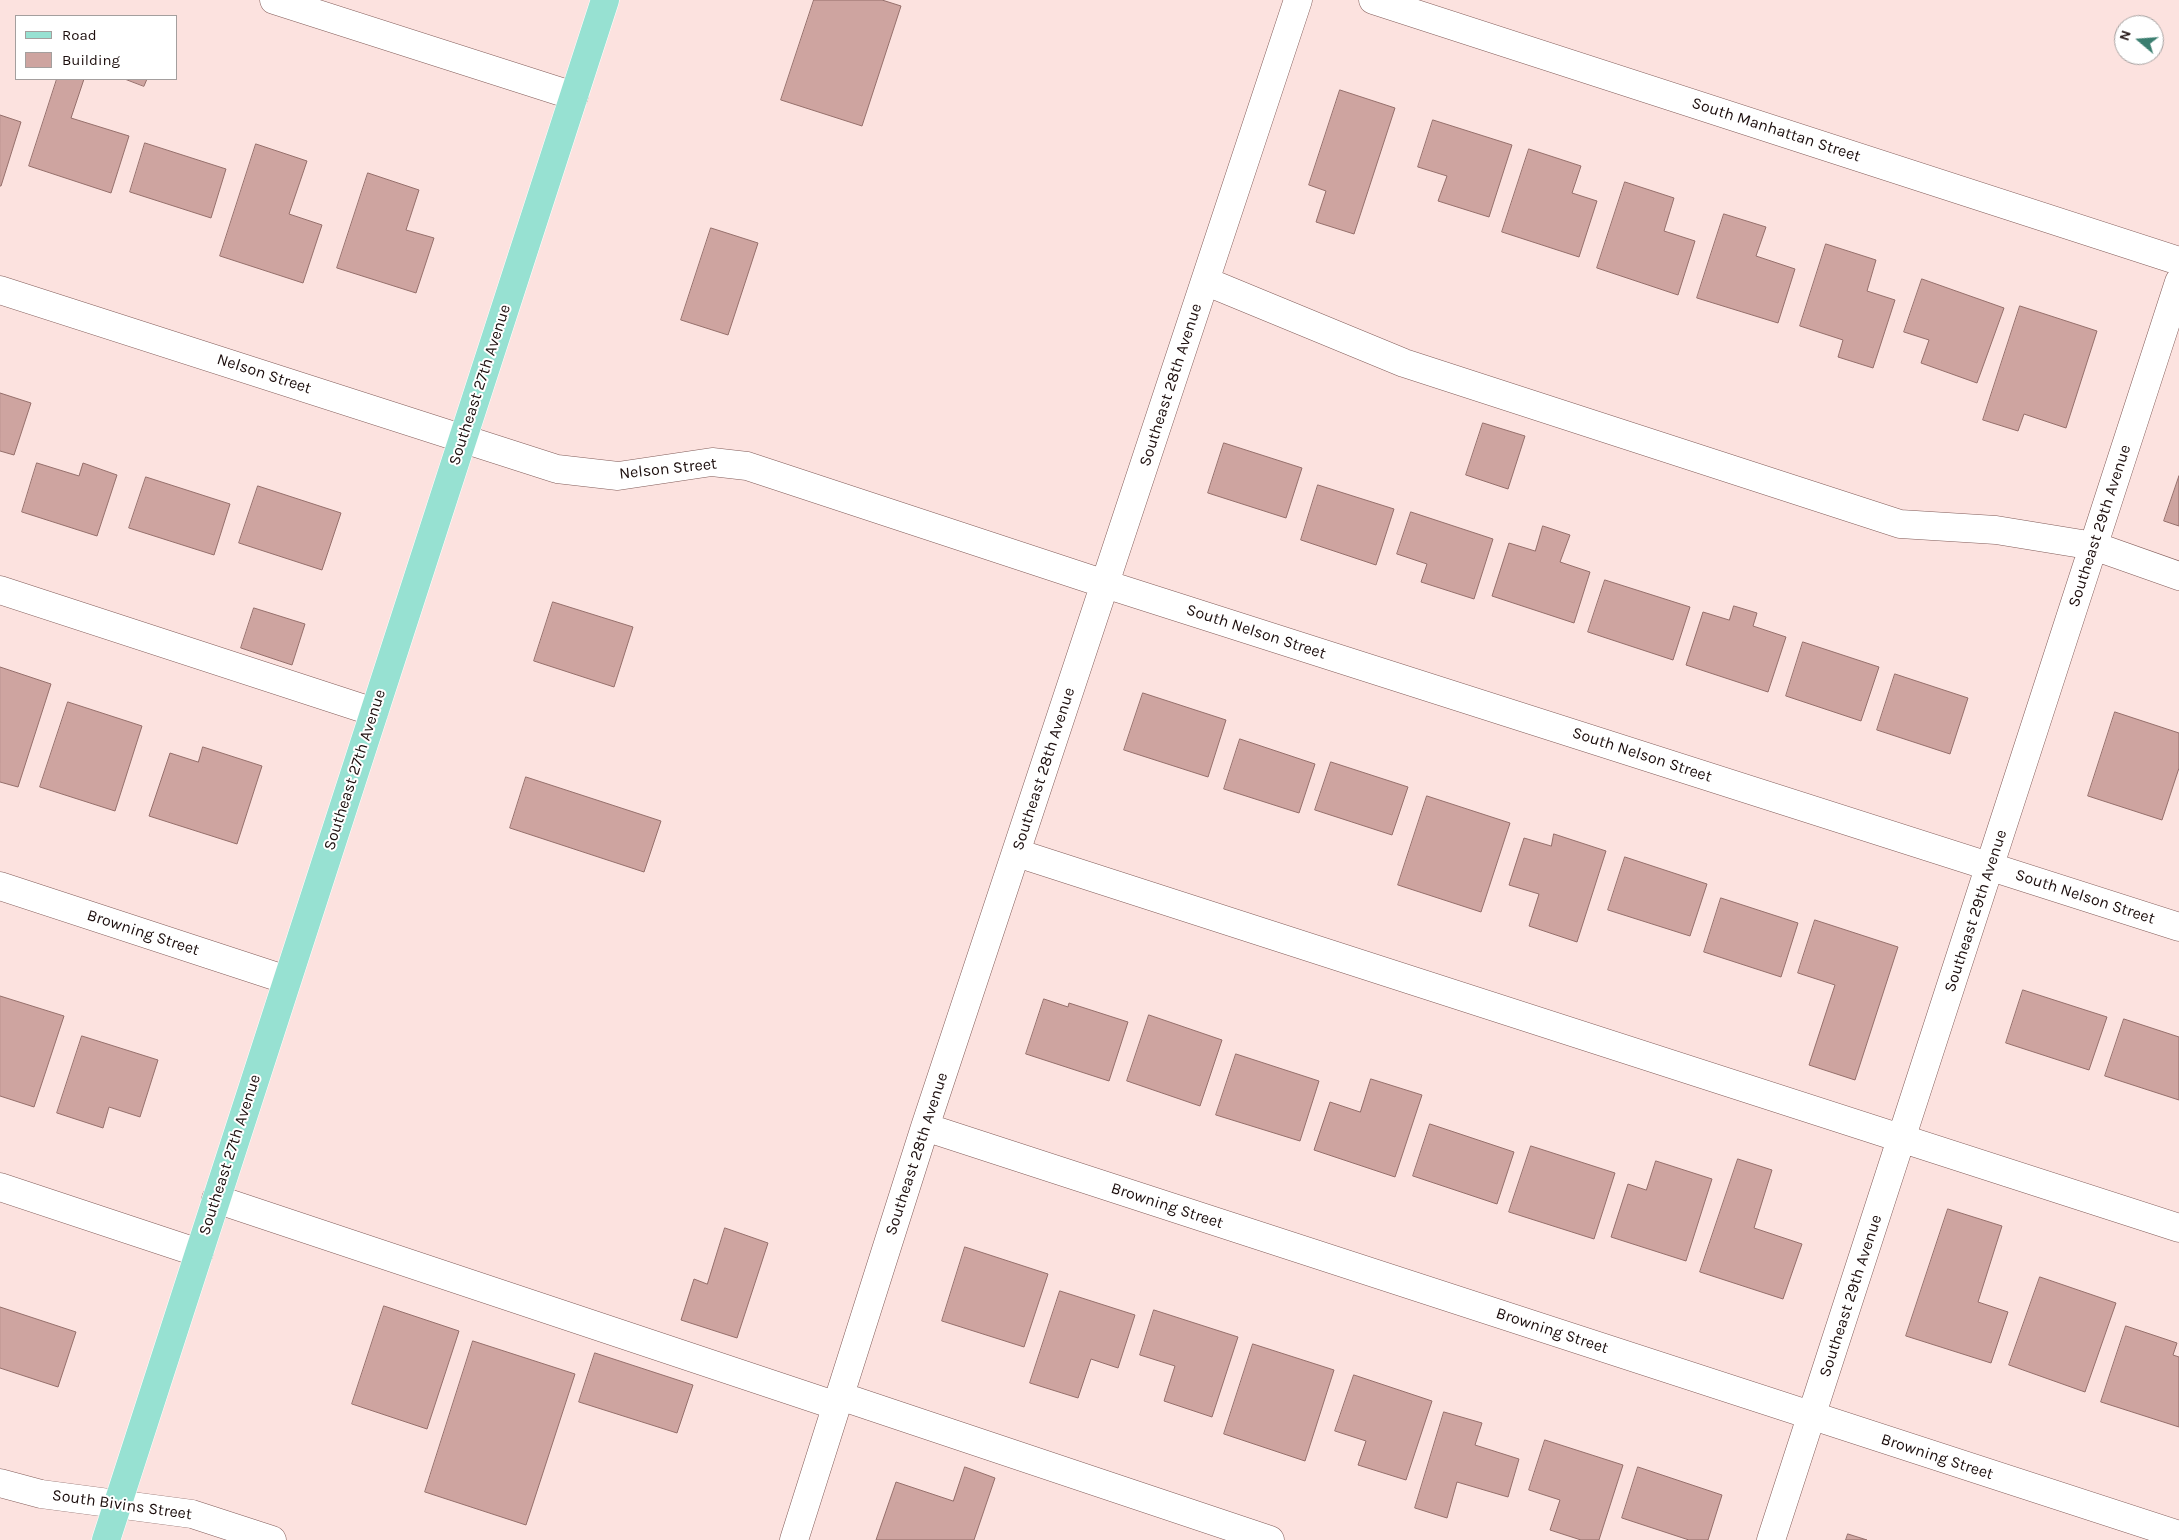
<!DOCTYPE html>
<style>
body{margin:0}
#map{position:relative;width:2179px;height:1540px;overflow:hidden;background:#fce2df;font-family:Karla,sans-serif}
canvas{display:block}
.legend{position:absolute;left:15px;top:15px;width:162px;height:65px;box-sizing:border-box;background:#fff;border:1px solid #a49f9e;margin:0;padding:6px 9px;list-style:none;font-size:15px;color:#1c0e0d}
.legend li{display:flex;align-items:center;gap:10px;height:25px}
.legend b{width:25px;border:1px solid #a49f9e}
.north{position:absolute;left:2114px;top:15px;width:50px;height:50px;box-sizing:border-box;background:#fff;border:1px solid #a49f9e;border-radius:50%;rotate:288deg;font-size:14px;font-weight:700;line-height:20px;text-align:center;color:#1c0e0d}
.north::after{content:'';display:block;margin:auto;width:18px;height:22px;background:#3b7e70;clip-path:polygon(50% 0,100% 100%,50% 72%,0 100%)}
</style>
<div id="map">
<canvas width="2179" height="1540"></canvas>
<ul class="legend">
<li><b style="height:6px;background:#97e1d2"></b>Road</li>
<li><b style="height:14px;background:#cea4a0"></b>Building</li>
</ul>
<div class="north">N</div>
</div>
<script>
const context = document.querySelector('canvas').getContext('2d');
context.lineJoin = 'round';
function fill(path, color) { context.fillStyle = color; context.fill(path, 'evenodd'); }
function trace(path, color, width, dash) { context.strokeStyle = color; context.lineWidth = width; context.lineCap = dash ? 'butt' : 'round'; context.setLineDash(dash || []); context.stroke(path); }
function label(font, color, halo, rows, align = 'center') {
  context.font = font + ' Karla,sans-serif'; context.lineWidth = 4; context.setLineDash([]); context.textBaseline = 'middle'; context.strokeStyle = halo; context.fillStyle = color; for (const [text, x, y, turn = 0] of rows) {
    context.save(); context.translate(x, y); context.rotate((+turn || 0) * Math.PI / 180); context.textAlign = isNaN(turn) ? turn : align; if (halo) context.strokeText(text, 0, 0); context.fillText(text, 0, 0); context.restore();
  }
}
const building = new Path2D(`
 M814,0H882L901,6L862,126L781,100Z
 M57,79H84L71,118L129,136L111,193L29,166Z
 M125,79H147L144,86Z
 M1340,90L1395,108L1354,234L1316,222L1326,191L1309,185Z
 M0,115L21,122L1,186H0Z
 M1433,120L1512,145L1489,217L1438,201L1447,176L1418,167Z
 M145,143L226,169L211,218L130,192Z
 M256,144L307,161L289,214L322,225L303,283L220,256Z
 M1529,149L1581,166L1572,193L1597,201L1579,257L1502,232Z
 M368,173L419,190L406,230L434,238L416,293L337,268Z
 M1625,182L1674,198L1664,231L1695,241L1678,295L1597,268Z
 M1724,214L1766,227L1756,256L1795,269L1778,323L1697,298Z
 M711,228L758,243L728,335L681,320Z
 M1826,244L1876,260L1867,291L1895,300L1873,368L1838,357L1843,340L1800,326Z
 M1922,279L2004,308L1977,383L1921,363L1929,340L1904,332Z
 M2020,306L2097,331L2066,428L2024,414L2018,431L1983,420Z
 M0,393L31,403L14,455L0,451Z
 M1483,423L1525,436L1508,489L1466,475Z
 M1224,443L1302,468L1286,518L1208,493Z
 M37,463L79,476L83,463L117,475L97,536L22,512Z
 M2179,476V526L2164,521Z
 M146,477L230,504L214,555L129,528Z
 M1318,485L1394,509L1376,565L1301,540Z
 M258,486L341,513L322,570L239,543Z
 M1411,512L1493,539L1474,599L1421,582L1427,564L1397,554Z
 M1543,526L1570,535L1560,562L1590,572L1574,623L1492,596L1509,543L1535,551Z
 M1605,580L1690,607L1673,660L1588,632Z
 M553,602L633,627L614,687L534,661Z
 M1734,606L1757,613L1753,626L1786,637L1768,692L1686,665L1703,612L1729,620Z
 M254,608L305,624L292,665L241,648Z
 M1803,642L1879,667L1861,721L1786,696Z
 M0,667L51,684L18,787L0,782Z
 M1895,674L1968,698L1950,754L1877,730Z
 M1143,693L1226,720L1208,777L1124,750Z
 M68,702L142,726L115,811L40,787Z
 M2115,712L2179,733V768L2162,820L2088,796Z
 M1240,739L1315,764L1299,813L1224,789Z
 M203,747L262,766L237,844L149,816L170,753L198,762Z
 M1331,762L1408,787L1392,835L1315,810Z
 M526,777L661,821L644,872L510,828Z
 M1427,796L1510,823L1481,912L1398,885Z
 M1554,834L1606,851L1577,942L1529,926L1539,894L1509,885L1524,838L1551,846Z
 M1625,857L1707,884L1690,936L1608,910Z
 M1721,898L1798,923L1781,977L1704,952Z
 M1815,920L1898,947L1855,1080L1809,1065L1835,985L1798,973Z
 M2023,990L2107,1017L2089,1070L2006,1043Z
 M0,996L64,1016L34,1107L0,1096Z
 M1044,999L1068,1007L1069,1003L1128,1022L1109,1081L1026,1054Z
 M1149,1015L1222,1040L1200,1106L1127,1081Z
 M2124,1019L2179,1037V1100L2105,1076Z
 M82,1036L158,1060L140,1117L109,1107L103,1128L57,1113Z
 M1236,1054L1319,1081L1300,1141L1216,1115Z
 M1371,1079L1422,1095L1395,1177L1314,1150L1330,1102L1360,1112Z
 M1430,1124L1514,1152L1497,1204L1413,1176Z
 M1531,1146L1615,1173L1594,1239L1509,1212Z
 M1738,1159L1772,1170L1754,1228L1802,1244L1783,1299L1700,1272Z
 M1656,1161L1712,1179L1686,1261L1611,1237L1628,1184L1646,1190Z
 M1948,1209L2002,1226L1978,1302L2008,1312L1991,1363L1906,1336Z
 M725,1228L768,1243L737,1338L681,1320L694,1279L707,1284Z
 M965,1247L1048,1274L1024,1347L942,1321Z
 M2040,1277L2116,1303L2085,1392L2009,1365Z
 M1060,1291L1135,1315L1118,1368L1091,1359L1078,1398L1030,1383Z
 M384,1306L459,1331L427,1429L352,1404Z
 M0,1307L76,1332L58,1387L0,1368Z
 M1154,1310L1238,1337L1212,1417L1164,1401L1175,1366L1140,1355Z
 M2126,1326L2177,1343L2173,1355L2179,1357V1427L2101,1402Z
 M473,1341L575,1374L526,1525L425,1492Z
 M1253,1344L1334,1370L1305,1461L1224,1434Z
 M595,1353L693,1385L677,1433L579,1402Z
 M1354,1375L1432,1401L1406,1480L1358,1465L1366,1441L1335,1431Z
 M1444,1412L1482,1423L1475,1445L1519,1459L1508,1497L1457,1482L1447,1518L1415,1508Z
 M1545,1440L1623,1465L1599,1540H1581L1550,1530L1560,1500L1529,1490Z
 M965,1467L995,1478L974,1540H876L896,1482L953,1501Z
 M1638,1467L1722,1495L1708,1540H1689L1622,1518Z
 M1848,1534L1867,1540H1846Z`);
fill(building, '#cea4a0');
trace(building, '#956f6b', 1);
const minor = new Path2D(`
 M274,0L574,96
 M1373,0L2179,261
 M1205,281L1404,363L1900,524L1996,530L2094,546L2179,576
 M0,290L557,469L618,476L712,462L747,466L1105,584L2179,927
 M0,590L374,712
 M1017,853L2179,1228
 M0,886L287,980
 M925,1127L2179,1535
 M0,1187L199,1253
 M216,1199L837,1406
 M840,1396L1270,1540
 M0,1483L41,1494L192,1514L272,1540
 M794,1540L925,1127L1298,0
 M1771,1540L2179,282`);
const major = new Path2D(`
 M106,1540L605,0`);
trace(minor, '#825c59', 29);
trace(major, '#fff', 29);
trace(minor, '#fff', 28);
trace(major, '#97e1d2', 28);
label('16px', '#1c0e0d', '#fff', [
 ["South Manhattan Street",1776,130,18],
 ["Nelson Street",264,374,18],
 ["Southeast 27th Avenue",480,385,-72],
 ["Southeast 28th Avenue",1171,385,-72],
 ["Nelson Street",668,469,-6],
 ["Southeast 29th Avenue",2100,526,-72],
 ["South Nelson Street",1256,632,18],
 ["South Nelson Street",1642,755,18],
 ["Southeast 28th Avenue",1044,769,-72],
 ["Southeast 27th Avenue",355,770,-72],
 ["South Nelson Street",2085,897,18],
 ["Southeast 29th Avenue",1976,911,-72],
 ["Browning Street",143,933,18],
 ["Southeast 28th Avenue",917,1154,-72],
 ["Southeast 27th Avenue",230,1155,-72],
 ["Browning Street",1167,1206,18],
 ["Southeast 29th Avenue",1851,1296,-72],
 ["Browning Street",1552,1331,18],
 ["Browning Street",1937,1457,18],
 ["South Bivins Street",122,1505,8]
]);
</script>
